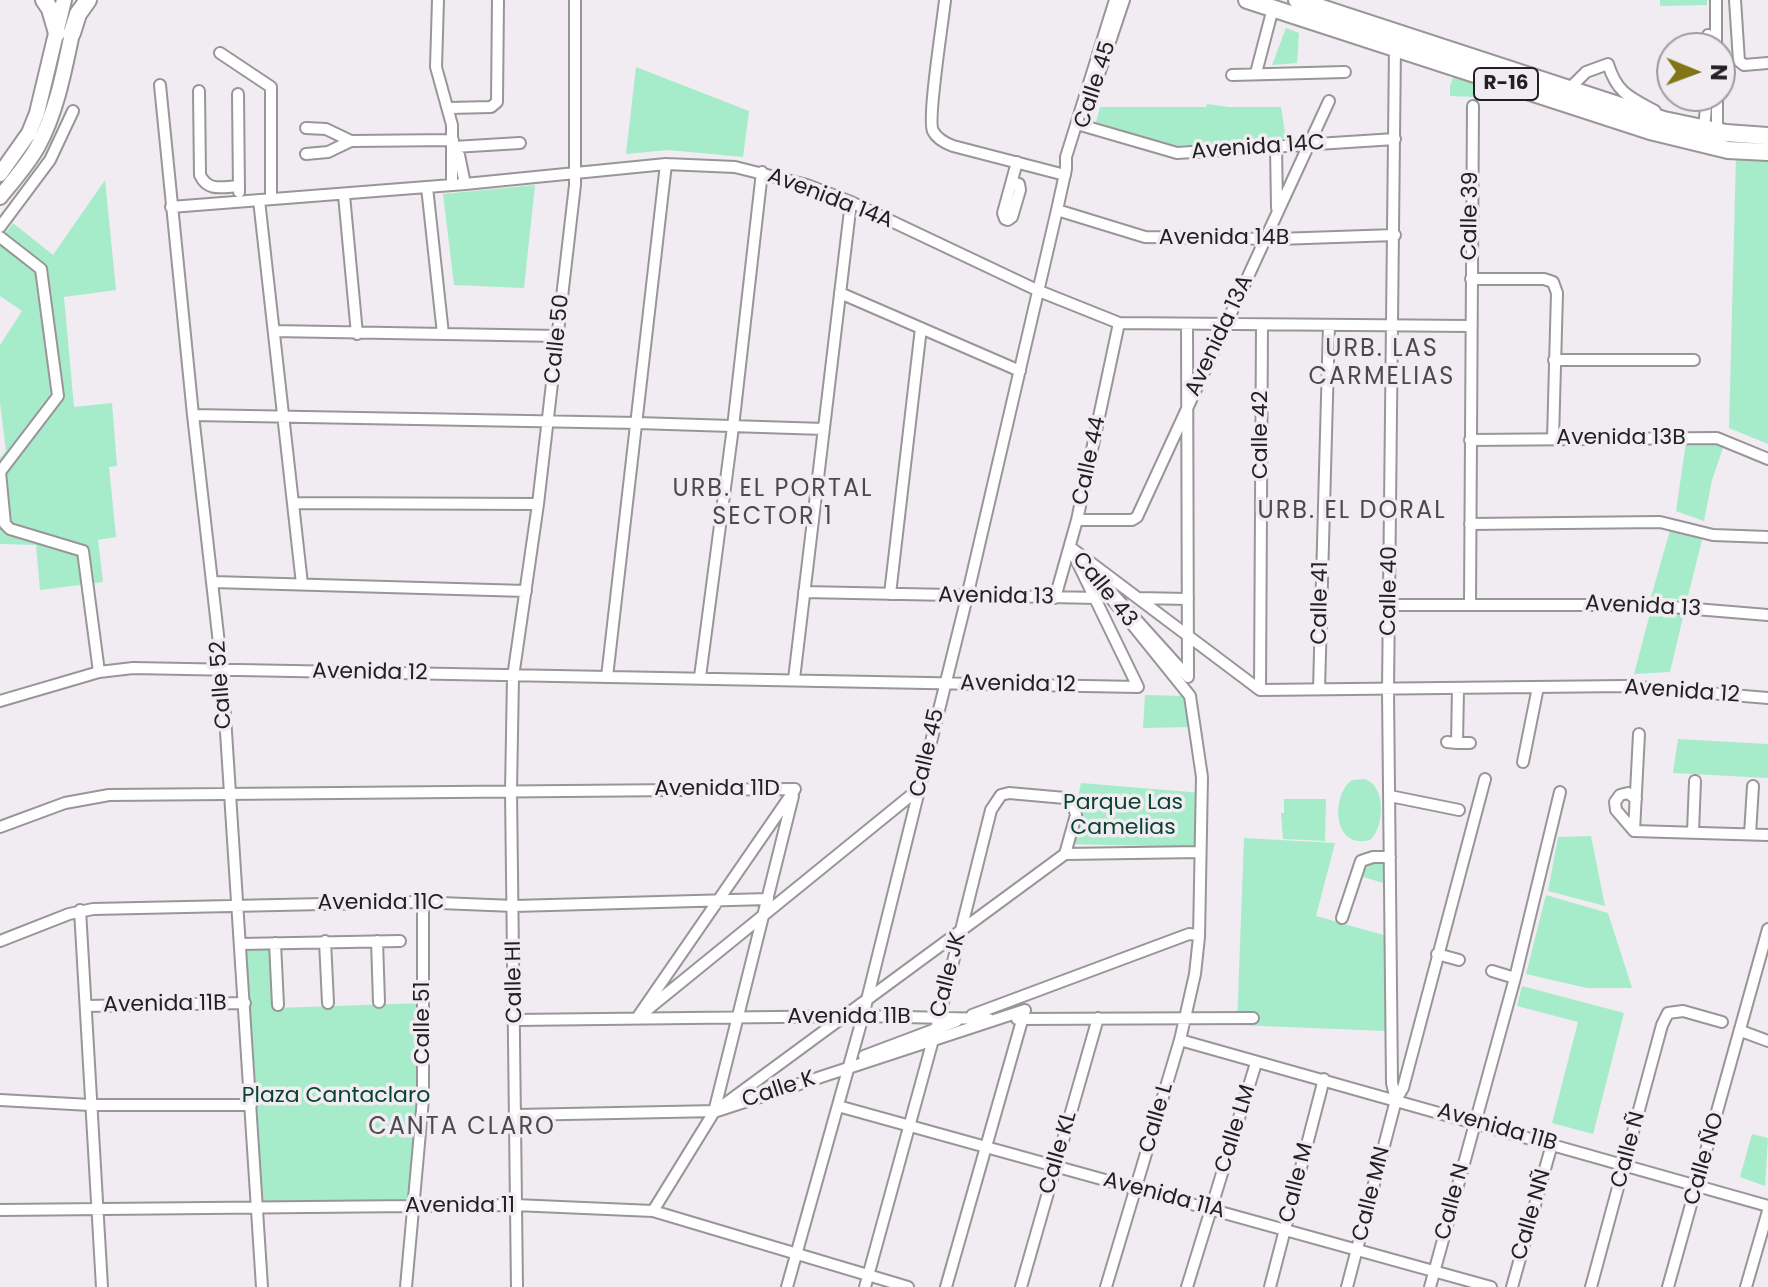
<!DOCTYPE html>
<meta charset="utf-8">
<style>
body{margin:0}
#map{position:relative;width:1768px;height:1287px;overflow:hidden;background:#f0ecf1;font-family:Poppins,sans-serif}
canvas{display:block}
.north{position:absolute;left:1656px;top:32px;width:80px;height:80px;box-sizing:border-box;background:#f0ecf1;border:2px solid #9e9b9e;border-radius:50%;rotate:91deg;font-size:22px;font-weight:700;line-height:32px;text-align:center;color:#222122}
.north::after{content:'';display:block;margin:auto;width:28px;height:36px;background:#827517;clip-path:polygon(50% 0,100% 100%,50% 72%,0 100%)}
</style>
<div id="map">
<canvas width="1768" height="1287"></canvas>
<div class="north">N</div>
</div>
<script>
const context = document.querySelector('canvas').getContext('2d');
context.lineJoin = 'round';
function fill(path, color) { context.fillStyle = color; context.fill(path, 'evenodd'); }
function trace(path, color, width, dash) { context.strokeStyle = color; context.lineWidth = width; context.lineCap = dash ? 'butt' : 'round'; context.setLineDash(dash || []); context.stroke(path); }
function label(font, color, halo, rows, align = 'center') {
  context.font = font + ' Poppins,sans-serif'; context.lineWidth = 7; context.setLineDash([]); context.textBaseline = 'middle'; context.strokeStyle = halo; context.fillStyle = color; for (const [text, x, y, turn = 0] of rows) {
    context.save(); context.translate(x, y); context.rotate((+turn || 0) * Math.PI / 180); context.textAlign = isNaN(turn) ? turn : align; if (halo) context.strokeText(text, 0, 0); context.fillText(text, 0, 0); context.restore();
  }
}
fill(new Path2D(`
 M1660,0H1707V5L1660,6Z
 M1286,28L1299,33L1297,63L1272,65Z
 M636,67L749,111L743,157L668,150L626,154Z
 M1455,73L1476,79L1473,97L1450,96V86Z
 M1207,104L1229,107H1281L1286,140L1175,147L1096,122L1100,107H1206Z
 M1736,156L1768,157V444L1729,428Z
 M105,180L116,290L64,297L74,407L112,403L117,466L109,467L116,537L98,540L103,582L40,590L36,545L0,544V458L6,451L0,403V345L22,311L0,296V240L13,223L53,255Z
 M535,185L524,288L454,285L443,194Z
 M1686,442H1717L1724,445L1712,480L1704,521L1676,511Z
 M1671,527L1703,536L1687,600L1651,597Z
 M1651,610L1684,613L1670,672L1634,674Z
 M1145,695L1187,696L1192,727L1143,728Z
 M1678,739L1768,744V778L1673,773Z
 M1365,779C1386,786 1385,827 1370,840C1332,850 1331,795 1352,780Z
 M1081,783L1202,793L1200,847L1068,844Z
 M1284,799H1326L1325,841L1283,839L1281,813H1284Z
 M1591,836L1605,906L1548,891L1558,837Z
 M1244,838L1335,843L1316,916L1387,936L1386,1031L1237,1025Z
 M1366,856H1389L1390,885L1360,876Z
 M1546,895L1608,913L1632,988H1587L1526,974Z
 M243,945H273L276,1008L422,1003L421,1099L411,1205H259Z
 M1522,986L1624,1013L1593,1134L1552,1123L1578,1022L1517,1006Z
 M1752,1134L1768,1138L1765,1186L1740,1177Z`), '#a6ecca');
const street = new Path2D(`
 M438,0L436,67L452,125V185
 M945,0C943,21 927,120 933,131C937,139 945,143 953,146L1065,175
 M1716,0V48
 M1735,0L1739,61L1744,65L1768,63
 M1395,46L1388,690L1392,1083L1396,1100
 M1708,48V35
 M220,53L271,87V199
 M1256,73L1273,8
 M1232,75L1345,72
 M160,85L193,415L222,670L262,1287
 M1569,89L1586,72L1608,64C1617,93 1629,97 1655,111
 M199,91L200,175C208,192 222,187 239,186
 M1093,92L1124,0
 M238,94L239,192
 M1717,96V134
 M449,108L491,107L497,102L498,0
 M1077,124L1177,153L1395,139
 M306,128L326,129L351,141
 M1704,129L1707,96
 M1276,146L1277,208
 M454,147L520,143
 M454,150L459,155L465,184
 M306,154L328,152L351,141L453,140
 M1012,182L1019,184L1020,190L1012,217L1008,220L1005,219L1003,213L1017,162
 M427,187L443,334
 M344,195L357,334
 M259,200L302,584
 M171,207L465,184L666,164L735,167L807,185L851,202L1039,291L1119,323L1470,326
 M1057,210L1145,237L1277,239L1395,235
 M0,227L50,160L73,111
 M0,237L41,269L58,396L0,472L5,524L10,529L83,551L99,672
 M1471,279H1544L1553,282L1557,293L1553,439
 M840,293L1020,371
 M274,331L559,336
 M1554,360H1694
 M193,415L638,423L824,429
 M1470,440L1717,438L1768,459
 M293,503L538,504
 M1077,520H1132L1137,517L1329,101
 M1470,524L1660,522L1713,535L1768,537
 M1082,562L1190,696L1202,777L1199,937L1195,974L1180,1040L1106,1287
 M1086,564L1188,677L1187,324
 M213,582L526,591
 M804,592L1098,598
 M890,594L921,328
 M1055,598L1077,520L1119,323
 M1138,598L1188,599
 M1470,603L1473,106
 M1390,605H1647L1768,615
 M607,677L666,164
 M700,677L733,427L762,172
 M794,679L851,202
 M1319,689L1329,325
 M1260,690L1262,325
 M0,701L99,672L133,668L1138,687L1070,547L1260,690L1625,686L1768,698
 M1639,734L1634,831L1768,835
 M1447,742L1457,743L1458,689
 M1457,743H1470
 M1523,762L1538,687
 M1390,796L1459,810
 M0,827L65,803L109,795L795,789L637,1018L920,788
 M1634,831L1616,810L1615,802L1620,795L1628,793L1636,799
 M1693,832L1695,781
 M1750,834L1753,786
 M1065,854L1200,852
 M80,910L102,1287
 M1342,918L1361,861L1373,857H1390
 M0,941L69,914L93,909L416,902L514,906L768,899
 M325,941L328,1003
 M377,941L379,1002
 M275,943L278,1005
 M241,944L400,941
 M1437,954L1459,960
 M1492,971L1515,978
 M86,1006L245,1003
 M972,1015L1189,934L1199,935
 M1017,1019L1253,1018
 M515,1020L863,1016L989,1019
 M1741,1031L1768,1041
 M1180,1040L1768,1206
 M864,1056L957,1021
 M0,1100L90,1105H251
 M838,1106L1491,1287
 M516,1115L717,1111
 M0,1210L515,1205L653,1211L908,1287
 M653,1211L714,1112L793,796
 M406,1287L423,1099V902
 M517,1287L511,791L513,677L538,504L575,185V0
 M787,1287L863,1016L967,597L1057,210L1066,169V157L1115,0
 M865,1287L939,1018L991,810L1001,795L1009,793L1065,798L1072,801L1076,815L1065,854L714,1112L1025,1010L946,1287
 M1021,1287L1098,1018
 M1187,1287L1256,1063
 M1270,1287L1324,1079
 M1347,1287L1396,1100L1403,1088L1485,779
 M1430,1287L1515,978L1560,792
 M1512,1287L1552,1144
 M1591,1287L1662,1025L1668,1013L1683,1011L1722,1022
 M1668,1287L1768,929
 M1746,1287L1768,1211`);
const secondary = new Path2D(`
 M0,174L29,133L37,113L64,0
 M0,197C13,181 28,164 38,146C58,109 65,65 74,24`);
const primary = new Path2D(`
 M44,0L50,9L57,33
 M1247,0L1650,131L1728,150L1768,152
 M1297,0L1664,120L1726,133L1768,136
 M72,33L78,14L88,0`);
trace(street, '#999599', 14);
trace(secondary, '#999599', 18);
trace(primary, '#999599', 20);
trace(street, '#fff', 10);
trace(secondary, '#fff', 14);
trace(primary, '#fff', 16);
for (const [x, y, w] of [
 [1506,84,64]
]) { const box = new Path2D(); box.roundRect(x - w / 2, y - 16, w, 32, 6); context.fillStyle = '#f0ecf1'; context.fill(box); trace(box, '#222122', 2); }
label('bold 20px', '#222122', null, [
 ["R-16",1506,84]
]);
label('22px', '#222122', '#f0ecf1', [
 ["Calle 45",1096,85,-72],
 ["Avenida 14C",1258,148,-4],
 ["Avenida 14A",830,199,21],
 ["Calle 39",1471,216,-89],
 ["Avenida 14B",1224,238],
 ["Avenida 13A",1220,336,-65],
 ["Calle 50",558,339,-84],
 ["Calle 42",1261,435,-90],
 ["Avenida 13B",1621,438],
 ["Calle 44",1090,461,-78],
 ["Calle 43",1104,590,51],
 ["Calle 40",1390,591,-89],
 ["Avenida 13",996,597,1],
 ["Calle 41",1321,603,-89],
 ["Avenida 13",1643,607,3],
 ["Avenida 12",370,673,1],
 ["Calle 52",222,685,-94],
 ["Avenida 12",1018,685,1],
 ["Avenida 12",1682,692,4],
 ["Calle 45",928,753,-77],
 ["Avenida 11D",717,789],
 ["Avenida 11C",381,903],
 ["Calle JK",949,975,-76],
 ["Calle HI",515,982,-91],
 ["Avenida 11B",165,1005,-1],
 ["Avenida 11B",849,1017],
 ["Calle 51",423,1023,-90],
 ["Calle K",779,1090,-18],
 ["Calle L",1157,1118,-74],
 ["Avenida 11B",1497,1128,16],
 ["Calle LM",1236,1129,-73],
 ["Calle Ñ",1629,1150,-75],
 ["Calle KL",1059,1153,-74],
 ["Calle ÑO",1705,1159,-74],
 ["Calle M",1297,1183,-76],
 ["Calle MN",1372,1194,-76],
 ["Avenida 11A",1164,1196,15],
 ["Calle N",1453,1202,-75],
 ["Avenida 11",460,1206],
 ["Calle NÑ",1532,1215,-74]
]);
label('22px', '#0a442f', '#f0ecf1', [
 ["Parque Las",1123,803],
 ["Camelias",1123,828],
 ["Plaza Cantaclaro",336,1096]
]);
context.letterSpacing = '2px';
label('24px', '#4d4a4d', '#f0ecf1', [
 ["URB. LAS",1382,350],
 ["CARMELIAS",1382,378],
 ["URB. EL PORTAL",773,490],
 ["SECTOR 1",773,518],
 ["URB. EL DORAL",1352,512],
 ["CANTA CLARO",462,1128]
]);
context.letterSpacing = '0px';
</script>
